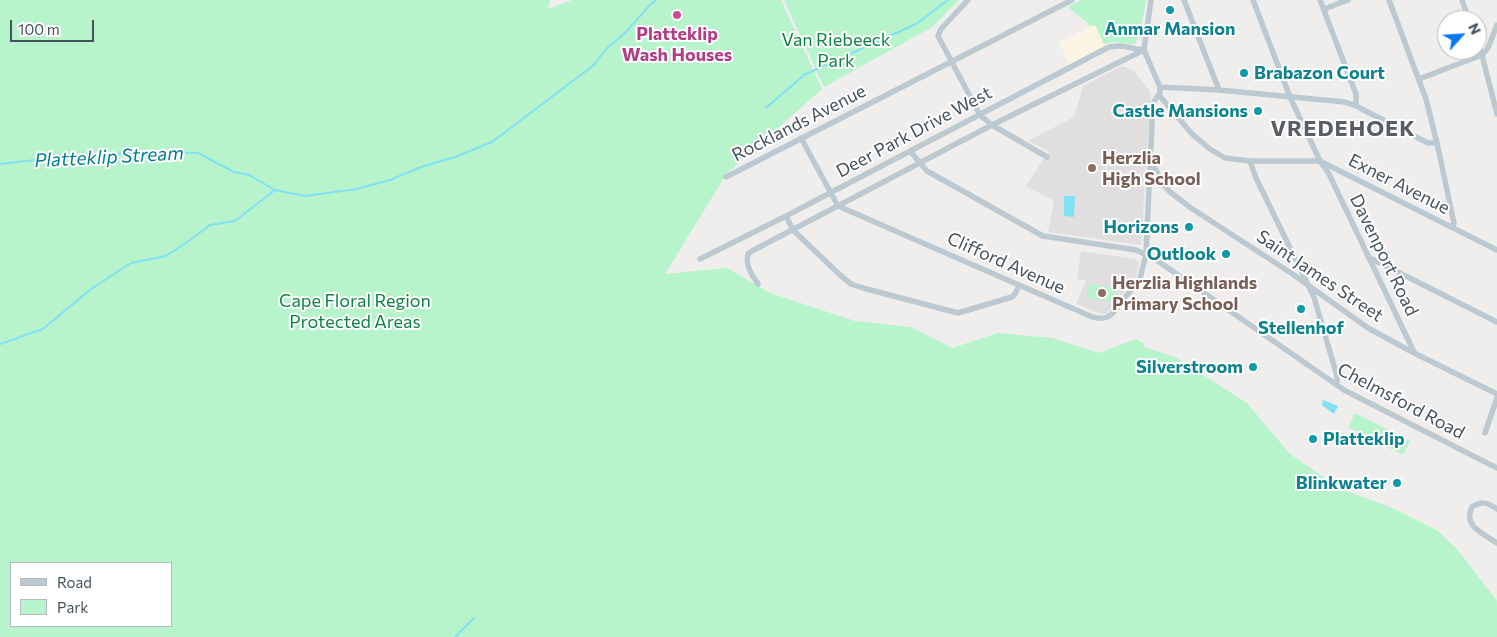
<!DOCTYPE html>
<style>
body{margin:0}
#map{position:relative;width:1497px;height:637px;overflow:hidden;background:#f0eded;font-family:Commissioner,sans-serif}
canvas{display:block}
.legend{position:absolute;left:10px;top:562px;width:162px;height:65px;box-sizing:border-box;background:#fff;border:1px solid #b4babe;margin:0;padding:6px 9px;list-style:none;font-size:15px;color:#44525c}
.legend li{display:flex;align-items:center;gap:10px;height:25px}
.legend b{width:25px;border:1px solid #b4babe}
.north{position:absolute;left:1437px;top:10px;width:50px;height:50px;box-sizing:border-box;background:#fff;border:1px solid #b4babe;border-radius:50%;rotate:64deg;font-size:14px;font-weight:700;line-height:20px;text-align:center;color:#44525c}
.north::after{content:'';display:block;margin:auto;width:18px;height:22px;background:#0979ef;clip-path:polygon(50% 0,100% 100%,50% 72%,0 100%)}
.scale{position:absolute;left:10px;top:20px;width:84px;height:22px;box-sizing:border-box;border:2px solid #44525c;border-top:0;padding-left:6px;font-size:15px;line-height:18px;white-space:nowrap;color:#44525c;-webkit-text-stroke:4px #fff;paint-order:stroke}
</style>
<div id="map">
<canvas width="1497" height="637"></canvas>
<ul class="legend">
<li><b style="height:6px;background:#bcc9d1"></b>Road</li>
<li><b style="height:14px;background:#b7f3cb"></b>Park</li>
</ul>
<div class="north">N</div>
<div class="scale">100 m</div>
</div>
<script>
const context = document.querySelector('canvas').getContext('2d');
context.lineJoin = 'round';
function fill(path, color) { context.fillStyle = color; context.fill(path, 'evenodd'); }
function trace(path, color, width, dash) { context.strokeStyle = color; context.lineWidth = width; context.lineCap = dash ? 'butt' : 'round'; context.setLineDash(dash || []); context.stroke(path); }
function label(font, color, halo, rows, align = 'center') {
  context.font = font + ' Commissioner,sans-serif'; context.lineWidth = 4; context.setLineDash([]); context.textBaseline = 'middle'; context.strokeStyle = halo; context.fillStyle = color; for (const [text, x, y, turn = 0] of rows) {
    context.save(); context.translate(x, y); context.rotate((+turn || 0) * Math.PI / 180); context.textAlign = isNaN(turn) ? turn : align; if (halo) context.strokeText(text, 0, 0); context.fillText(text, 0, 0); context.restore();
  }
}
fill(new Path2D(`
 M1095,25L1107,48L1071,67L1059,42Z`), '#fdf5e4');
fill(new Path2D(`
 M1122,66L1133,70L1151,92L1141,245L1048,232L1054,201L1026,186L1049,151L1028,141L1074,117L1083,86Z
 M1081,251L1135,259L1139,263L1137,275L1107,314H1101L1076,304L1086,281L1077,279Z`), '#e1dedf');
fill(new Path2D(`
 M0,0H550L548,9L572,0H781L822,89L727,173L665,274L727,268L770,293L855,321L911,327L952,348L998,333L1052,338L1099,353L1136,339L1144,344V347L1175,357L1247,403L1290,454L1341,489L1392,508L1438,531L1457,549L1497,601V637H0ZM11,563H171V626H11Z
 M784,0H959L932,27L824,87Z
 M1081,0H1146L1140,33L1135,44C1124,45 1115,39 1104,44L1095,25L1091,26L1068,7Z
 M1089,284L1116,288L1114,302L1086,297Z
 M1355,413L1410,441L1403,455L1348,427Z`), '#b7f3cb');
fill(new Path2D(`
 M1064,196H1075L1074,217L1064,216Z
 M1323,400L1338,406L1334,414L1322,405Z`), '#80e1f4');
trace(new Path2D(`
 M766,108L804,75L916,24L948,0
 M0,164L70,156L163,152L198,153L234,172L249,175L275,190L305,196L357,189L390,180L421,167L455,157L492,142L594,65L606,49L625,33L649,6L656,0
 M0,344L43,329L91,289L131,263L166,256L186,243L210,225L235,221L275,190
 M455,637L474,618`), '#80e1f4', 2);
trace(new Path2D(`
 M968,0L941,29L938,36L980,115L992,125L1047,157
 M1184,0L1219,90
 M1253,0L1290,97L1320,161L1329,174L1414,352
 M1320,0L1356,94V106
 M1389,0L1426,99L1437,143L1454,223L1453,227
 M1462,0L1469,20
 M1324,9L1348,0
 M1477,40L1482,55L1497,114
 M1419,79L1482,55L1488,48L1497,25
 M1160,87L1219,90L1345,102L1356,106L1428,143H1437
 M1159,95L1192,134L1210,149L1225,158L1250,161H1320L1497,250
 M801,138L838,206L1074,309C1087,314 1100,324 1112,314L1140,279L1143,266L1146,254L1153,103L1160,93V87L1144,50L1151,0
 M910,151L927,171L1043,236L1136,250L1155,259L1344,390L1497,468
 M1151,160L1162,183L1170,192L1191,208L1291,273L1368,328L1414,353L1497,394
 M1250,161L1256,178L1314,297L1337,376V382L1335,384
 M726,177L1072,0
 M786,216L793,230L840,275L851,284L863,288L958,313L1012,297L1015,294L1019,286
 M1368,257L1497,322
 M700,259L786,216L1107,48C1118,43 1132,49 1144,50
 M758,284C752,274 745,267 748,254L752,251L992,125L1142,51
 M1485,433L1497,398
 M1497,509C1488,503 1482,500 1472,507C1462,526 1484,534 1497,543`), '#bcc9d1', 5.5);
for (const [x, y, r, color] of [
 [1170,10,5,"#0f9aa8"],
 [677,15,5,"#d1479c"],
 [1244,73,5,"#0f9aa8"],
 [1258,111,5,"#0f9aa8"],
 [1092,168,5,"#8d6e63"],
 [1189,227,5,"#0f9aa8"],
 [1226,254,5,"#0f9aa8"],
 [1102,293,5,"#8d6e63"],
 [1301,309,5,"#0f9aa8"],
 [1253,367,5,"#0f9aa8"],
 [1313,439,5,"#0f9aa8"],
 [1397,483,5,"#0f9aa8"]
]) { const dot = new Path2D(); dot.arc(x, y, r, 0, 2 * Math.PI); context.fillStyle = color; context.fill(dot); trace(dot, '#fff', 2); }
label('bold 18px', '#0d838f', '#fff', [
 ["Anmar Mansion",1170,29,"center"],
 ["Brabazon Court",1254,73,"left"],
 ["Castle Mansions",1248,111],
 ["Horizons",1179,227],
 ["Outlook",1216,254],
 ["Stellenhof",1301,328,"center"],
 ["Silverstroom",1243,367],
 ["Platteklip",1323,439,"left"],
 ["Blinkwater",1387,483]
], 'right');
label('bold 18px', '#b23c85', '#fff', [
 ["Platteklip",677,34],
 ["Wash Houses",677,55]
]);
label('18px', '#0e8443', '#fff', [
 ["Van Riebeeck",836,40],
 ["Park",836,61],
 ["Cape Floral Region",355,301],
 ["Protected Areas",355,322]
]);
label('18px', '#44525c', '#fff', [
 ["Rocklands Avenue",799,123,-27],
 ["Deer Park Drive West",914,132,-28],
 ["Exner Avenue",1399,184,27],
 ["Davenport Road",1384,255,64],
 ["Clifford Avenue",1006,263,24],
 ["Saint James Street",1320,276,34],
 ["Chelmsford Road",1401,401,28]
]);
label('bold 18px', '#785e54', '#fff', [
 ["Herzlia",1102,158],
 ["High School",1102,179],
 ["Herzlia Highlands",1112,283],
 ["Primary School",1112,304]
], 'left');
label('italic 19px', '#037c93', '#fff', [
 ["Platteklip Stream",109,157,-3]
]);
context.letterSpacing = '1px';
label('bold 22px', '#595e63', '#fff', [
 ["VREDEHOEK",1343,129]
]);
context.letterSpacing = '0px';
</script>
